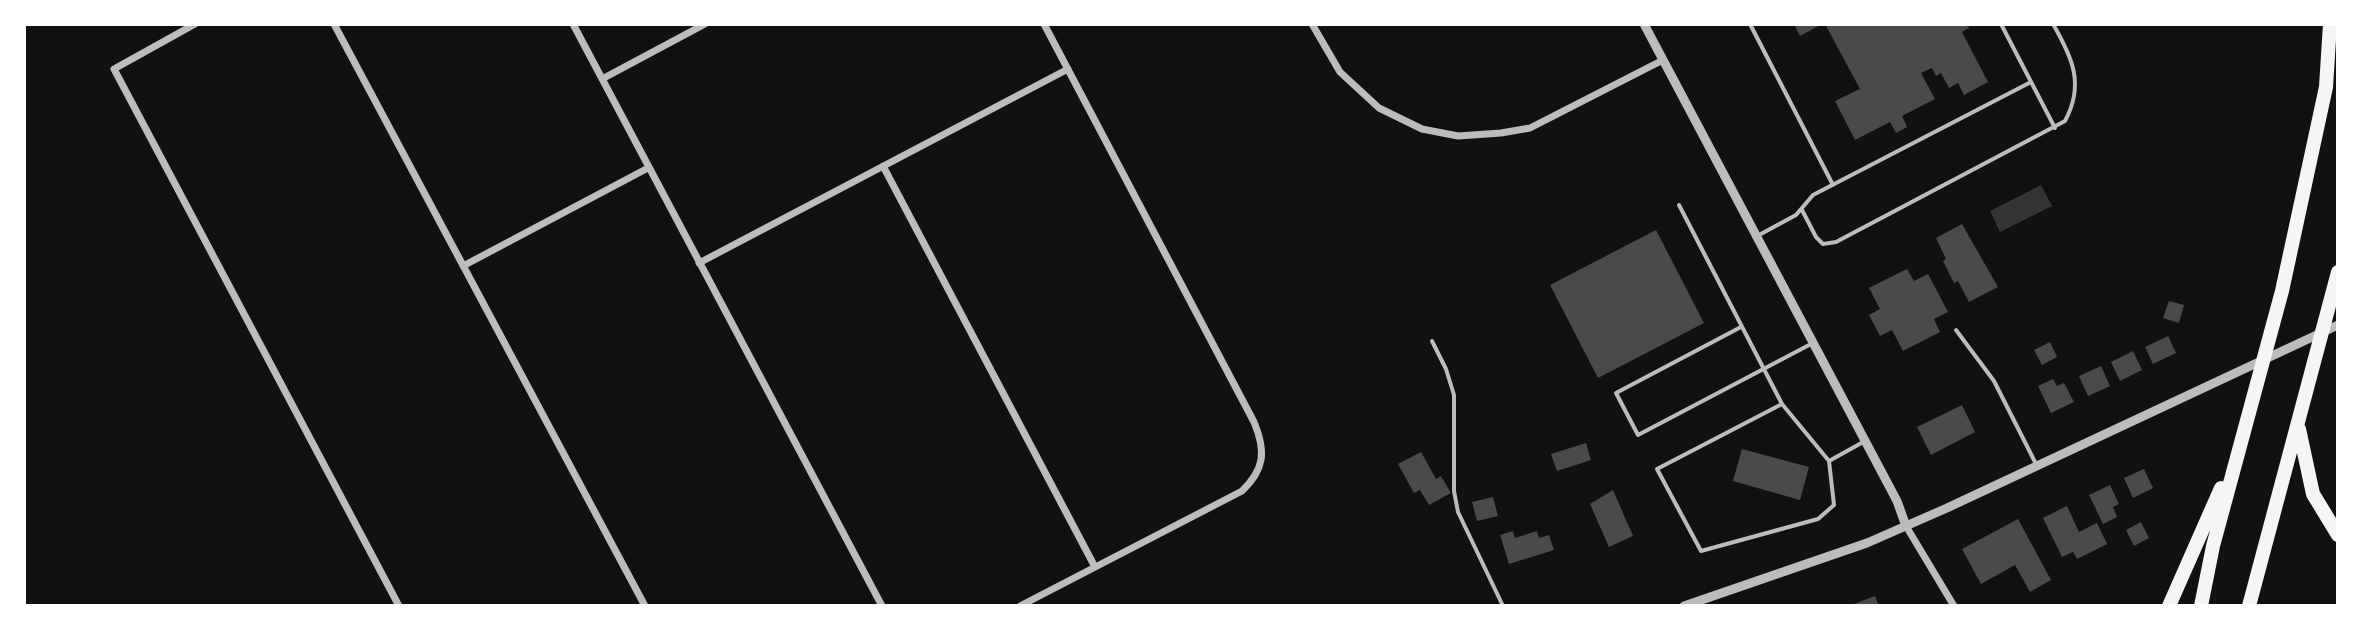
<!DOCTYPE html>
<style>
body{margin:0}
#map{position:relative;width:2362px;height:630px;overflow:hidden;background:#111;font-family:Montserrat,sans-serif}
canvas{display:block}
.frame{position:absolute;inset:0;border:26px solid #fff;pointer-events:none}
</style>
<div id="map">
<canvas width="2362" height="630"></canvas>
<div class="frame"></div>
</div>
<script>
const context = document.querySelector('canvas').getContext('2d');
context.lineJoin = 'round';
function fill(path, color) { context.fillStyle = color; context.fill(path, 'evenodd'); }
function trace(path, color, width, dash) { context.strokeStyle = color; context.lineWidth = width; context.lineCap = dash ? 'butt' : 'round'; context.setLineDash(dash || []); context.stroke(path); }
fill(new Path2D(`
 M2041,185L2052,206L2000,232L1990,211Z`), '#333');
fill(new Path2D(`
 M1794,24H1822L1800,36Z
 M1825,24H1967L1969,28L1962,32L1988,82L1964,95L1958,83L1949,88L1941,73L1936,76L1932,68L1921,73L1935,99L1902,116L1907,127L1896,133L1890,122L1855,140L1835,101L1860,89Z
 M1962,224L1998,287L1969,302L1958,281L1954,283L1943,261L1946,259L1936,238Z
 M1656,230L1704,323L1598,378L1550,285Z
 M1907,269L1914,281L1928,274L1948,312L1934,319L1940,332L1903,351L1892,330L1880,336L1869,315L1880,309L1869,288Z
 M2169,301L2184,305L2179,323L2163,318Z
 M2168,336L2176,353L2153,364L2145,347Z
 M2050,342L2057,357L2042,365L2034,350Z
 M2133,351L2142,370L2120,381L2111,362Z
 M2101,366L2110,386L2088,396L2079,376Z
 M2053,379L2057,386L2064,383L2074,402L2051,413L2038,386Z
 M1962,405L1975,432L1931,455L1917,427Z
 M1586,443L1591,460L1557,471L1551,454Z
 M1742,449L1809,467L1800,500L1733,481Z
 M1421,452L1436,479L1441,476L1451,493L1429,505L1420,490L1414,493L1398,464Z
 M2144,469L2153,488L2133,498L2124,478Z
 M2110,485L2119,504L2113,507L2117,517L2103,524L2089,495Z
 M1613,490L1633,536L1609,547L1590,504Z
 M1493,497L1498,516L1477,521L1472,502Z
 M2067,506L2079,532L2097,523L2107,544L2077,559L2073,552L2062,557L2043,518Z
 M2018,519L2051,580L2030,592L2015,565L1981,584L1962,549Z
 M2141,522L2149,538L2134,546L2126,530Z
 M1513,531L1515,538L1537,531L1539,538L1549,535L1554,550L1509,564L1500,535Z
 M1875,596L1879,606H1849Z`), '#4a4a4a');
trace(new Path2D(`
 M1750,24L1833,185
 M2001,24L2055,128
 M1679,205L1782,404L1829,461
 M1802,210L1816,237L1823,244L1836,242L2065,121C2085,84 2072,57 2053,24
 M1759,235L1796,215L1813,195L2031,82
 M1741,327L1616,393L1638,435L1811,344
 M1956,330L1994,381L2036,464
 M1432,341L1446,369L1454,395V491L1458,512L1503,606
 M1782,404L1657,469L1701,551L1818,519L1834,505L1829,461L1865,441`), '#bcbcbc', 4);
trace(new Path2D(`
 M195,24L114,69L399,606
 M334,24L645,606
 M573,24L882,606
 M1312,24L1340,72L1379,108L1422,129L1458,136L1501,133L1530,128L1663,60
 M602,79L705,24
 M883,166L1095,567
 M699,263L1068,69
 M463,266L648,168
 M1906,526L1954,606
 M1020,606L1242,491C1265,469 1266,451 1254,422L1044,24`), '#bcbcbc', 7);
trace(new Path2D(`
 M1644,24L1897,501L1906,526
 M1684,606L1867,543L1947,508L2338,325`), '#bcbcbc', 9);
trace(new Path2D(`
 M2299,429L2313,494L2338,535
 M2169,606L2221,488
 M2201,606L2213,546L2282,291L2326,87L2330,24
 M2249,606L2338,272`), '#f5f5f5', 14);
</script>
